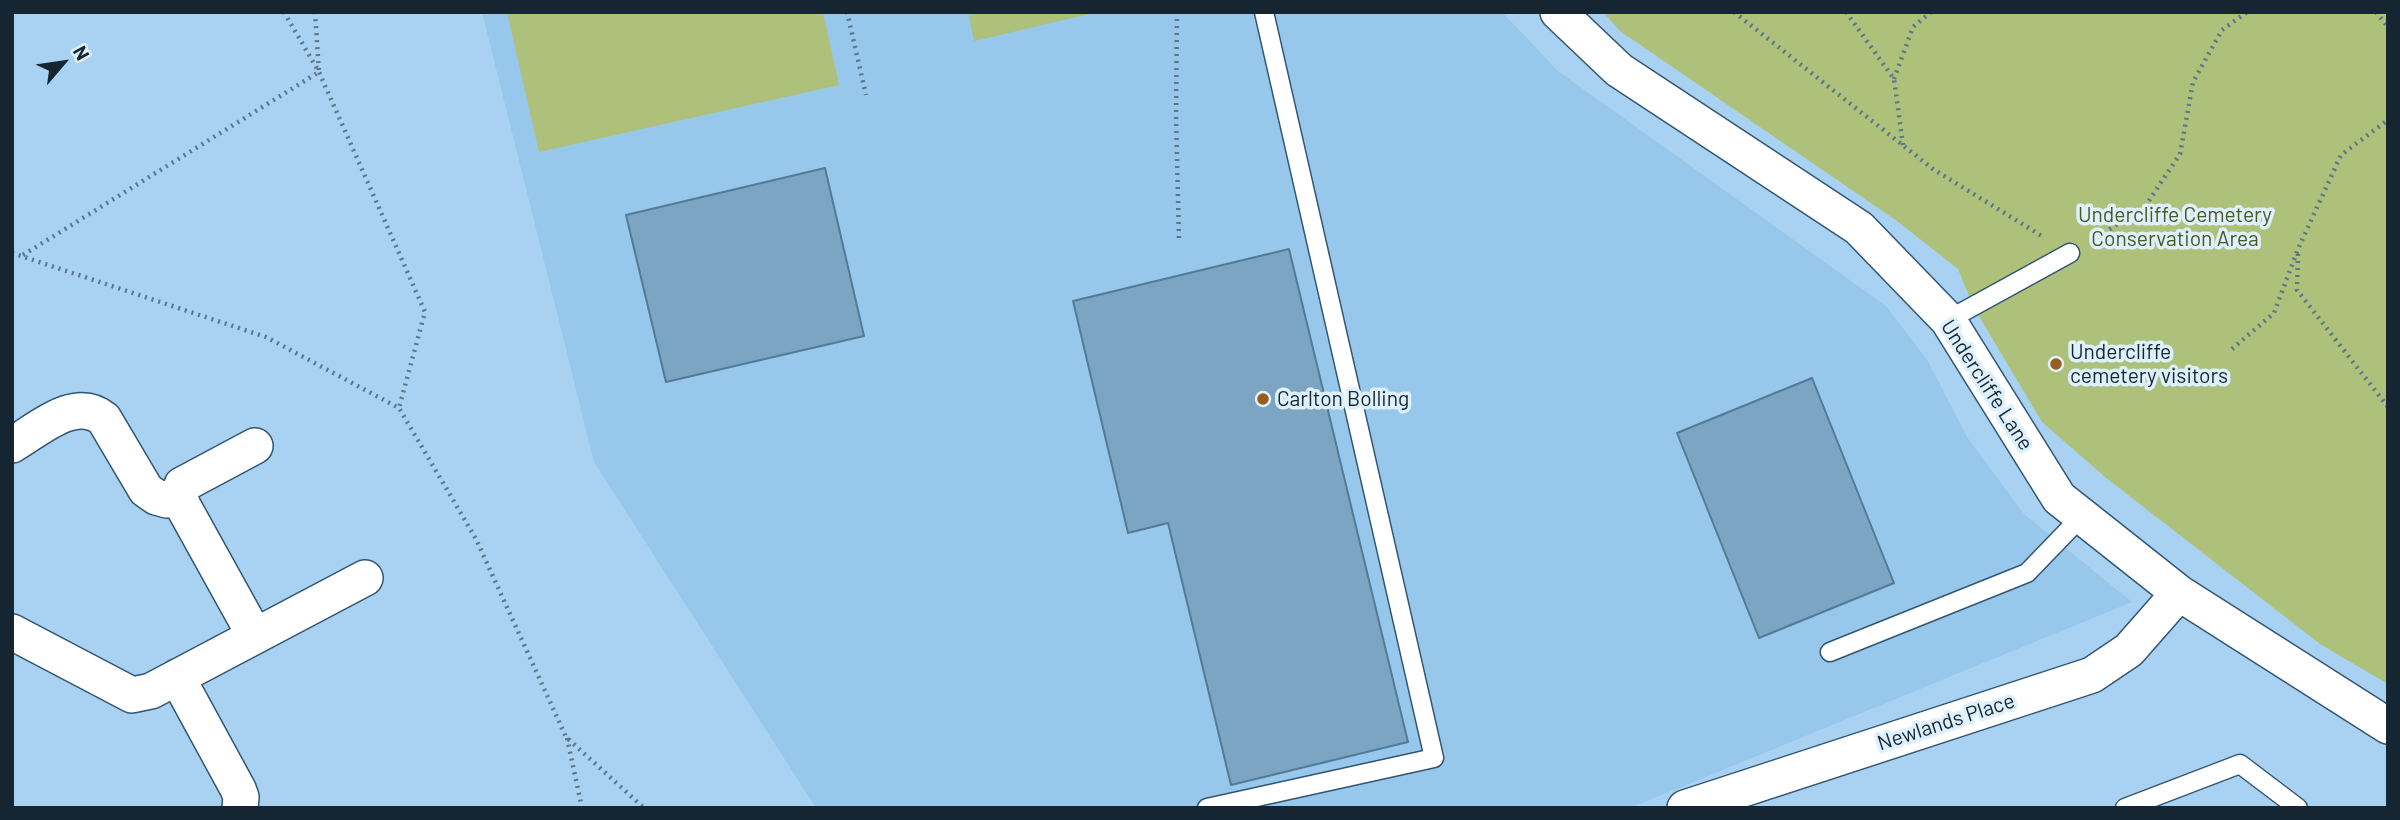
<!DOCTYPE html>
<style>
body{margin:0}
#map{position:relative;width:2400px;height:820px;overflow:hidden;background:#a9d2f2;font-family:Barlow,sans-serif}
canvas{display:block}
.frame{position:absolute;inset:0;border:14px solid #152632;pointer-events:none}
.north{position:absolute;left:28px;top:28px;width:70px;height:70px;-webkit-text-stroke:5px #dff0fd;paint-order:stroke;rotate:61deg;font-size:19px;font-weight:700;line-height:28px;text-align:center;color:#152632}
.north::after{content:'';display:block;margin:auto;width:24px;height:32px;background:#152632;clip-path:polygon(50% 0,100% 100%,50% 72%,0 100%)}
</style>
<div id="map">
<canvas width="2400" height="820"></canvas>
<div class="frame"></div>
<div class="north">N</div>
</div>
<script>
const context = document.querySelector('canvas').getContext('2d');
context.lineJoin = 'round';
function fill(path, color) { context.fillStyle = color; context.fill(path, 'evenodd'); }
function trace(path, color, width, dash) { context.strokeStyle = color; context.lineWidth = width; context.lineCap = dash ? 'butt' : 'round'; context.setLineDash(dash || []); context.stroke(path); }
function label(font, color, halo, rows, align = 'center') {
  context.font = font + ' Barlow,sans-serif'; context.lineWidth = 7; context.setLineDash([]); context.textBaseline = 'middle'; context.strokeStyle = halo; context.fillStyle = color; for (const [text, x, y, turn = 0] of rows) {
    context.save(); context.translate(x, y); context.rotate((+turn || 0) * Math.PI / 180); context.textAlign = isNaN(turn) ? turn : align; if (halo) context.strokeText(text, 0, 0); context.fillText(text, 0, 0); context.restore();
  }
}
fill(new Path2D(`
 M482,12H1502L1558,71L1886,306L1928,361L1967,437L2024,514L2132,602L1630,808H816L594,462Z`), '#97c7eb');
fill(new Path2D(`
 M507,12H823L839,85L539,152Z
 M968,12H1098L974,41Z
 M1603,12H2388V684L2320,644L2105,477L2042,422L1974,308L1958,269L1897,221L1620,31Z`), '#adc17b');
const building = new Path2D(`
 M825,168L864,336L666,382L626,215Z
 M1289,249L1408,742L1231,785L1168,523L1128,533L1073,301Z
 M1812,378L1894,583L1759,638L1677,433Z`);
fill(building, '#7ca4c3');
trace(building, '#537a97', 2);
const lane = new Path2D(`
 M1948,320L2070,253
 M1830,652L2027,573L2082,516
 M1207,808L1434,758L1264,12
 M2125,808L2240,764L2298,808`);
const street = new Path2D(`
 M1558,12L1619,70L1859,228L1948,320L2059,498L2179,593L2388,726
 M12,445C38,430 75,395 104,419L146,490L156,497L167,500L179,494
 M255,446L182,485L179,494L183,506L255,636
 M12,632L132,695L151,691L365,578
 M177,677L238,789L241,797L240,808
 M1685,808L2092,675L2129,650L2179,593`);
trace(lane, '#315672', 21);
trace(street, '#315672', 38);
trace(new Path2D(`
 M284,12L319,72L425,312L399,408
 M847,12L866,95
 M1177,12L1176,115L1179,240
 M1734,12L1933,169L2045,238
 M1846,12L1894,79L1903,145
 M2376,12L2388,27
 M1894,79L1913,27L1931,12
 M2092,241L2146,205L2180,154L2193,82L2222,30L2247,12
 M12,253L266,337L399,408L476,539L566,737L644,808
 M2298,254L2297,290L2388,407
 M23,255L319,72L315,12
 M2232,349L2274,313L2298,249L2341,155L2388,120
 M567,738L582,808`), '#5a768b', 4.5, [2, 5]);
trace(lane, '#fff', 18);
trace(street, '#fff', 35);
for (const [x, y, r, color] of [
 [2056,364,7,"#985c1f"],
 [1263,399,7,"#985c1f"]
]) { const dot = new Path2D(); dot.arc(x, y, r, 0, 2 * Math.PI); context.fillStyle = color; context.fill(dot); trace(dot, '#dff0fd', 2.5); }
label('21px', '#4a5821', '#dff0fd', [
 ["Undercliffe Cemetery",2175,215],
 ["Conservation Area",2175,239]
]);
label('21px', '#152632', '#dff0fd', [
 ["Undercliffe",2070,352],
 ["cemetery visitors",2070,376],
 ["Carlton Bolling",1277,399]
], 'left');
label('21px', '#152632', '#dff0fd', [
 ["Undercliffe Lane",1987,385,57],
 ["Newlands Place",1946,722,-18]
]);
</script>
